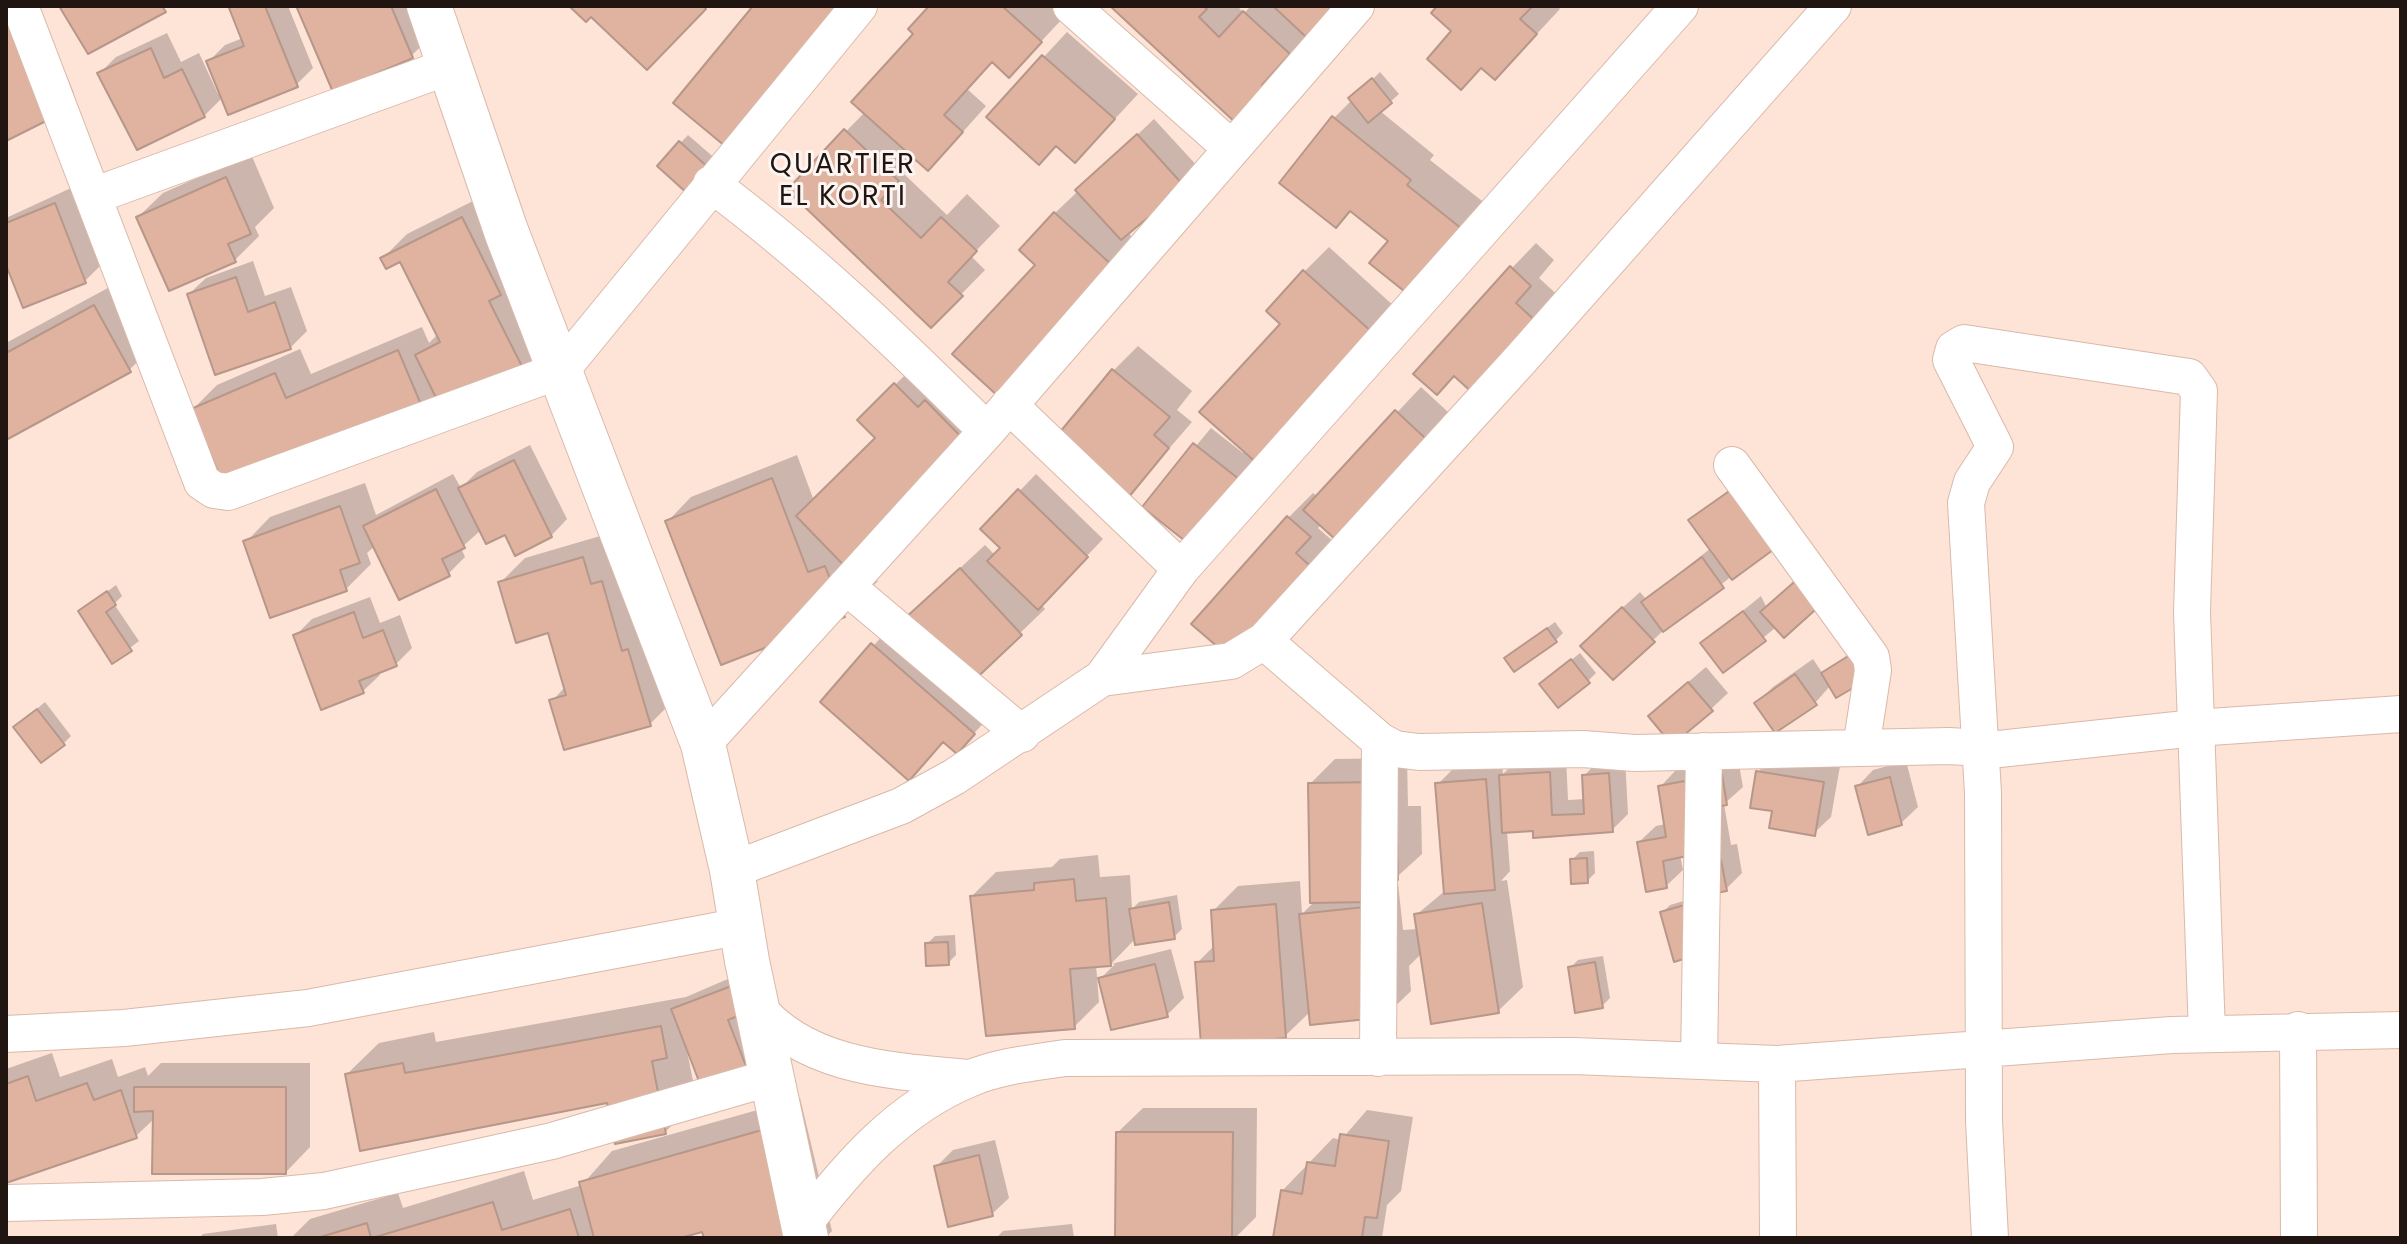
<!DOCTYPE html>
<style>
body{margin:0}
#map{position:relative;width:2407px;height:1244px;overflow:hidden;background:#fee3d7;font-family:Poppins,sans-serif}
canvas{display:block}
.frame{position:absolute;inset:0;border:8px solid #201510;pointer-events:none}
</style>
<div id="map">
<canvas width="2407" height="1244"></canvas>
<div class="frame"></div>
</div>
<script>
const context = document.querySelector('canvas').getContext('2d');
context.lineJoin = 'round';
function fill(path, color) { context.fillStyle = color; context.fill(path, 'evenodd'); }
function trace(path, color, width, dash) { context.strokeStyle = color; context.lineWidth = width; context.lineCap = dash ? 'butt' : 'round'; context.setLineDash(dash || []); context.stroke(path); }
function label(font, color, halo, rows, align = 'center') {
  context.font = font + ' Poppins,sans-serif'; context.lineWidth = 6; context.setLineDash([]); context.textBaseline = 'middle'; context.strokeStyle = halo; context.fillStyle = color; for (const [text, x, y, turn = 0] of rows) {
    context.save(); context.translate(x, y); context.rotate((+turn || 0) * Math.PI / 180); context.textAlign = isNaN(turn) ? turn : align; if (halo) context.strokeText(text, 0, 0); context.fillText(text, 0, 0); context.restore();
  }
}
fill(new Path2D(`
 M37,6L74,93L49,117L6,139Z
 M234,6H288L313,68L296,85L223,97L204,116L99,74L116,57L167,33L181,62L199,53L218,94L221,93L209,61L225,45L243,38L231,9Z
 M301,6H425L436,32L411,56Z
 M932,6H1053L1065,16L1033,50L993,60L967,89L986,106L952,144L918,159L904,174L947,215L967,194L1000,226L971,256L985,270L931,325L789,190L865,112Z
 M1113,6H1237L1244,13L1251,6H1362L1307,35L1284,60L1291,66L1262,98Z
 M1440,6H1557L1560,9L1519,53L1454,31Z
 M1067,32L1138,94L1099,136L1057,144L988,117Z
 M1380,72L1399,94L1380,111L1434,155L1430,160L1505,219L1390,240L1352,210L1336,226L1334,118Z
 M1154,119L1200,169L1127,232L1148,252L1086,320L1038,265L1055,213Z
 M688,135L718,161L689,192L659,166Z
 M251,154L274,208L255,227L259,236L235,260L138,217L163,193Z
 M71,188L102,264L85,281L6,260V218Z
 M487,194L557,364L424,412L193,409L217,385L300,349L311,374L422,327L429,343L438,334L401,259L383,258L407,234Z
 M1536,243L1554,260L1539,278L1564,301L1501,370L1512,268Z
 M1329,247L1396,308L1231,501L1145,507L1211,428L1243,453L1245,451L1283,323L1304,272Z
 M253,261L265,296L291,287L307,331L290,348L189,294L206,278Z
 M119,282L154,346L129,370L6,438V343Z
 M1138,346L1192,391L1177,410L1192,422L1128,496L1113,371Z
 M920,360L1000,427L865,570L878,581L843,615L667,522L691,497L797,455L814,501L878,438L860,420Z
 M1421,387L1462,425L1259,644L1245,632L1226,651L1194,624L1289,517L1313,493L1318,497ZM1322,524L1346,547L1343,550L1318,528Z
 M530,445L567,519L551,536L481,530L461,548L465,557L448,574L375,546L367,553L371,564L346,589L246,542L270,517L365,483L376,515L453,474L461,488L477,472Z
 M1752,472L1732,576L1667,627L1613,678L1599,629L1640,592L1646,599L1711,548L1691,521Z
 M1036,474L1103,539L1041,604L1045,609L969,682L998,708L957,751L944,741L909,778L822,702L897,620L922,641L930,596L985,545L995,555L1003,548L983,529Z
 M607,534L674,700L650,724L552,701L565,687L549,631L500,583L525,558Z
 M116,585L122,596L114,604L139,641L113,661L80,612Z
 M1761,596L1776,627L1724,671L1703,643Z
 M370,597L380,623L400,615L412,648L396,664L378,671L380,675L363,691L295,636L312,619Z
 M1555,622L1563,633L1555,641L1515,651Z
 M1869,642L1815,703H1757L1773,687L1813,659L1823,674Z
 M1580,653L1596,673L1588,681L1550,677Z
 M1706,667L1728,693L1711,709L1667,700Z
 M45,702L71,736L63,744L15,727Z
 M1775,755L1840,766L1831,817L1814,833L1774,810L1758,772Z
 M1566,757L1568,800L1585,799L1584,776L1600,759L1625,758L1628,814L1612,830L1507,831L1510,871L1501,881L1507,880L1523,987L1498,1011L1422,953L1409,966L1411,991L1386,1015L1311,1011L1285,1036L1197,963L1215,945L1213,911L1238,886L1300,881L1302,914L1315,901L1310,784L1335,759L1407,758L1408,806H1421L1422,854L1389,884L1398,883L1403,930L1418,929L1416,915L1446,890L1438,784L1454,768L1502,764L1503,774L1517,760Z
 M1738,759L1743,787L1724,804L1731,845L1737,844L1742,873L1726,889L1699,852L1680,855L1683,870L1666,886L1639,842L1656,826L1666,824L1660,787L1676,770Z
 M1906,761L1918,807L1901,823L1857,787L1873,770Z
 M1594,851L1595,873L1587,881L1572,860L1580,852Z
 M1098,855L1100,877L1130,875L1132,909L1139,902L1177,895L1182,929L1174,937L1136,938L1111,964L1171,949L1184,998L1167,1015L1100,979L1115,964L1096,965L1099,1002L1074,1027L972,896L996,872L1052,867L1060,859Z
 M1700,896L1676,959L1662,913L1670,905Z
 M955,935L956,955L948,963L927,944L935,936Z
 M1603,956L1610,998L1602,1006L1570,968L1578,960Z
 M751,969V1082L687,1051L697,1101L665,1132L609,1100L347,1074L379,1043L434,1032L436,1042L686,997Z
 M52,1053L60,1077L112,1059L118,1077L145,1067L148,1076L161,1063H310V1147L286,1172L155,1118L136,1136L6,1181V1069Z
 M800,1098L832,1231L825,1238H706L704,1229L684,1238H291L310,1219L398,1193L403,1208L524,1171L533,1200L582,1185L612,1151Z
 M1143,1108H1257L1256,1217L1235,1238H1117L1118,1132Z
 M1367,1110L1413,1117L1401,1191L1387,1205L1382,1238H1275L1282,1191L1333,1138L1341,1140Z
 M995,1140L1009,1198L992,1214L936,1167L953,1150Z
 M276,1224L278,1238H199L203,1234Z
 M1072,1224L1074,1238H996L1003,1231Z`), '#0003');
const building = new Path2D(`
 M59,6H162L166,12L88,54Z
 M234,6H265L298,87L228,115L206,61L244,46L229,8Z
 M301,6H391L413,58L333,92L297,8Z
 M569,6H703L706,9L647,70L591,17L586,22Z
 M753,6H834L851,21L737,156L673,103Z
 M929,6H1002L1042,42L1009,78L992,62L944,115L963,132L928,171L851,102L913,34L908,29Z
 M1110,6H1203L1207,9L1199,17L1219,37L1243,11L1290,54L1262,85L1268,92L1238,125Z
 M1273,6H1363L1321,51Z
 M1437,6H1533L1520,19L1537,34L1495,80L1481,68L1461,90L1427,59L1451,31L1431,13Z
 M6,17L50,119L6,141Z
 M151,48L164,78L182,69L205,117L137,150L97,73Z
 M1042,55L1115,119L1075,163L1056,146L1039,165L986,117Z
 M1372,78L1392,103L1368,123L1348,98Z
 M1332,116L1411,180L1407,185L1482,245L1419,303L1369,263L1388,241L1350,211L1336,228L1279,183Z
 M844,129L899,181L881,200L921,238L941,217L977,251L948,282L963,296L931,328L787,190Z
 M1137,134L1185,187L1121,240L1075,190Z
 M679,141L711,170L689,195L657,166Z
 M226,177L251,234L228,244L236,262L169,291L136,217Z
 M55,203L86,283L23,308L6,265V223Z
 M1054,212L1126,278L1012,409L952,354L1035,265L1019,250Z
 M462,217L501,295L489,301L534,390L447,420L415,355L440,342L400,262L386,269L380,258Z
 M1510,266L1531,286L1516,303L1541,326L1477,397L1454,376L1437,395L1413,374Z
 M1303,270L1373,333L1259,465L1199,412L1280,324L1266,311Z
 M236,277L248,312L275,302L291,349L215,375L187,294Z
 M94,305L131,372L6,440V353Z
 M398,350L425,414L227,493L191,409L275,373L286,398Z
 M1112,369L1170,417L1154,435L1169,448L1128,498L1055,438Z
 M894,383L918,407L925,400L977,453L858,580L796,516L875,438L857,420Z
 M1395,410L1439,451L1347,550L1303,510Z
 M1193,443L1244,483L1208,559L1142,507Z
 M514,460L552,537L515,556L505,535L486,544L458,488Z
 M772,478L808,572L825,566L845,617L721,665L665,521Z
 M1735,487L1777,547L1732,580L1688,520Z
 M436,489L465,548L442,559L450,576L399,600L363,526Z
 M1018,489L1088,557L1038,610L987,561L1000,548L980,529Z
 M340,506L360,563L340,570L347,591L270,618L243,541Z
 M1287,516L1311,537L1296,553L1321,576L1226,654L1191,624Z
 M583,557L591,584L602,581L622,651L628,649L651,726L564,750L549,700L566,695L548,633L516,643L498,582Z
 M1702,557L1724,588L1663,632L1641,602Z
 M960,568L1022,635L966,688L903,620Z
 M1801,576L1824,602L1784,638L1760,612Z
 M107,591L116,605L106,612L132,651L112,664L78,611Z
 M1622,607L1655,642L1613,680L1580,646Z
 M1743,611L1766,641L1723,673L1700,643Z
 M354,612L363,638L383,630L397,666L359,681L364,693L321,710L293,635Z
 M1547,628L1557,642L1514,672L1504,658Z
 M871,643L975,734L957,754L943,742L909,781L820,702Z
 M1861,648L1877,674L1836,698L1821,673Z
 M1571,659L1590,683L1558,708L1539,684Z
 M1795,674L1817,705L1775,733L1754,703Z
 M1688,682L1713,711L1672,745L1648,716Z
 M37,709L65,745L41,763L13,727Z
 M1756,771L1824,782L1815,836L1769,828L1772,811L1750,808Z
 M1550,772L1552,815L1584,814L1582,775L1609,773L1613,832L1533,838V831L1502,833L1499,775Z
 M1722,774L1727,805L1706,809L1715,861L1721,860L1727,891L1704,895L1697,854L1663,861L1667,888L1646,892L1637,842L1666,837L1658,786Z
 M1890,777L1902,825L1868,835L1855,786Z
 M1486,779L1495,890L1444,894L1435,783Z
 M1384,782L1397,830L1398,880L1373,881V902L1310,903L1308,783Z
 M1587,858L1588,883L1571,884L1570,859Z
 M1074,879L1076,901L1106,898L1111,966L1070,969L1075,1029L986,1036L970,896L1034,890V883Z
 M1169,902L1175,939L1135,945L1129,909Z
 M1482,903L1499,1013L1431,1024L1414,914Z
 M1692,903L1706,952L1674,962L1660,912Z
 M1276,904L1286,1038L1201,1045L1195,962L1214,961L1211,910Z
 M1374,906L1387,1017L1310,1025L1299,914Z
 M948,942L949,965L926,966L925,943Z
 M1595,962L1603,1008L1575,1013L1568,967Z
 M1155,964L1168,1017L1111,1030L1098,978Z
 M734,985L745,1013L728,1020L753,1084L707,1102L671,1009Z
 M661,1026L667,1058L652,1061L666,1134L615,1144L607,1103L360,1151L345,1074L403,1063L405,1073Z
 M28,1076L36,1101L87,1083L94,1100L121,1090L137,1138L6,1183V1084Z
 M134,1087H286V1174H152L153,1111L134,1112Z
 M769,1128L794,1238H704L702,1232L680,1238H594L579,1182Z
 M1116,1132H1233L1232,1238H1115Z
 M1340,1134L1389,1141L1377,1218L1365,1217L1362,1238H1273L1281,1190L1302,1194L1307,1162L1335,1166Z
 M979,1155L993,1216L948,1227L934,1166Z
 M493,1202L502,1230L570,1209L579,1238H372Z
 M367,1223L371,1238H317Z`);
fill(building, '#dfb3a0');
trace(building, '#b69789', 2);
const minor = new Path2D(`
 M20,6L202,482L214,490L228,492L561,370L859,6
 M1071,6L1231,148
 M711,184C811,258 899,344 987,431
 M93,196L450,66
 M1009,405L1181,569
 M1732,465L1871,657L1873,670L1861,748
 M846,586L1022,734
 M1264,641L1380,741L1395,749L1419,752L1583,749L1635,753L1949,746L1999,749L2195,728L2401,714
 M1102,678L1181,569L1680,6
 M703,744L987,431L1356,6
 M732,870L901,806L954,777L1102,678L1231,661L1264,641L1521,359L1833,6
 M756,1006C806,1068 894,1071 969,1078
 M2298,1030L2299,1238
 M6,1034L124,1028L308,1008L742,926
 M1378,1058L1380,741
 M1699,1061L1704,751
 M1777,1064L1778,1238
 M6,1203L262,1197L324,1191L552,1141L772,1077
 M804,1224C849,1165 899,1108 969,1079C999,1066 1033,1063 1065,1058L1574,1056L1777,1064L2172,1035L2401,1030
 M1990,1238L1984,1121L1983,793L1966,503L1972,482L1995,447L1951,360L1954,349L1964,343L2189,377L2199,391L2192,612L2207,1034`);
const tertiary = new Path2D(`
 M429,6L506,231L703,744L732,870L747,961L806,1238`);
trace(minor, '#d9b9aa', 38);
trace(tertiary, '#d9b9aa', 46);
trace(minor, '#fff', 36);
trace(tertiary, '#fff', 44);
context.letterSpacing = '2px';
label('28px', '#201510', '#fcf5f2', [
 ["QUARTIER",843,166],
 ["EL KORTI",843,198]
]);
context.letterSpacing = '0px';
</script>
